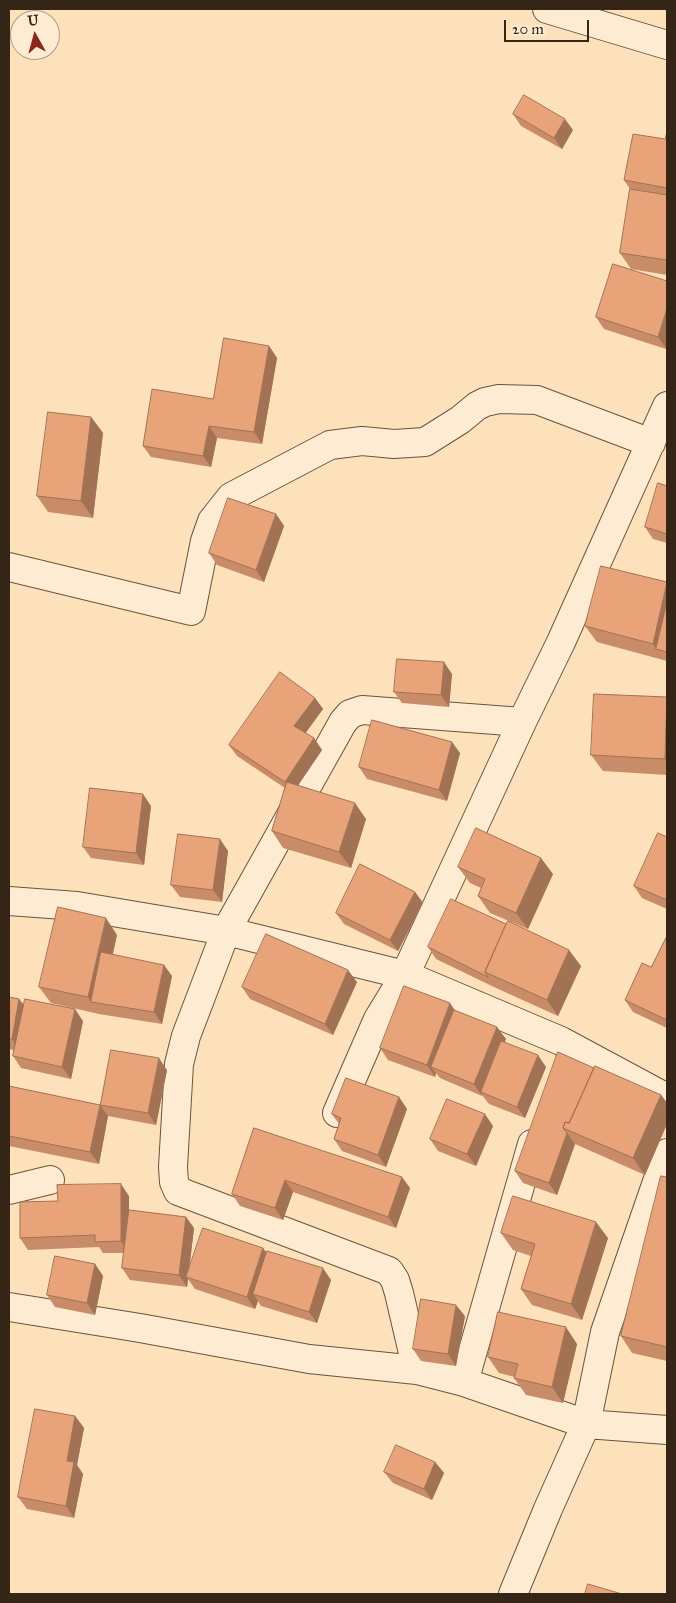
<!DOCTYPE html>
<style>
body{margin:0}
#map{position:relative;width:676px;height:1603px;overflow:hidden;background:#fde1ba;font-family:"IM FELL Great Primer",serif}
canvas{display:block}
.frame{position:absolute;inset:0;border:10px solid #352516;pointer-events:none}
.north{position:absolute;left:10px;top:10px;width:50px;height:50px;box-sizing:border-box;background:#feecd2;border:1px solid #ae9c87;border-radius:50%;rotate:353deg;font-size:14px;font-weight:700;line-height:20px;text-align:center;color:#352516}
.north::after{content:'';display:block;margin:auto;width:18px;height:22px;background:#8f2418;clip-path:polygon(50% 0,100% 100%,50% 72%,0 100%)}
.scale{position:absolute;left:504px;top:20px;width:85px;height:22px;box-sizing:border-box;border:2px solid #352516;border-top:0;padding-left:6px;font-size:15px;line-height:18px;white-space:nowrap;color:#352516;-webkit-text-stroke:4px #feecd2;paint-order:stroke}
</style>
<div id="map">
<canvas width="676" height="1603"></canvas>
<div class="frame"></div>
<div class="north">U</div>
<div class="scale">20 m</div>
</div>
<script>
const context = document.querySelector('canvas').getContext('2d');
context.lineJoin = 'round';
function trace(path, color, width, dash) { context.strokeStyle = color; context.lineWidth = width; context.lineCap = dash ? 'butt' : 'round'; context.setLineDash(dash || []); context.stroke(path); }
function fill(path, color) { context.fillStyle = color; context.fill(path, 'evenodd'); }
const minor = new Path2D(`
 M547,9L667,45
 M9,567L191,611L205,541L212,521L231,497L330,445L362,441L394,444L425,442L460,420L477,406L485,402L499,399L537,400L651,443
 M9,901L77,906L226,931L405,975L561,1041L667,1098
 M337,1113L378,1019L405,975L522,722L561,642L667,406
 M9,1190L50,1180
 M9,1307L140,1328L309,1359L417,1370L464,1382L586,1424L667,1430
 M417,1370L399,1293L395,1280L389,1271L178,1191L174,1182L173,1167L179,1064L186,1036L226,931L343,722L350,714L362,710L522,722
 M464,1382L532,1144
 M513,1594L548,1509L586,1424L605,1332L667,1153`);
trace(minor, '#67543f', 30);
trace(minor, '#feecd2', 28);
fill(new Path2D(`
 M513,114L573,130L562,149L521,126Z
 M667,131V275L631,269L620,253L630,189L624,180L665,139Z
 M613,264L666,349L604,329L596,317Z
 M269,346L277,358L262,444L217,438L211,467L151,457L143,446L213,399Z
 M91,417L103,433L93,518L48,512L37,496Z
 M667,486V543L653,539L645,527Z
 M276,514L284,526L264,582L217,565L209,553Z
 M667,582V661L597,642L585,626Z
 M452,674L449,707L402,703L394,692Z
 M667,697V775L603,771L591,755Z
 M315,698L323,709L305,733L314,738L322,750L298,785L366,819L351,868L283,848L272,831L285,788L237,756L229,745Z
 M460,753L447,801L367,779L359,767Z
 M151,806L144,865L91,858L83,847Z
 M667,837V909L642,898L634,886Z
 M228,851L222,902L180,897L171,885Z
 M458,867L553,874L528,929L490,913L478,896L481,888L470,883Z
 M415,892L423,903L398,951L344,924L336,913Z
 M117,935L113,954L172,976L162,1024L99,1014L51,1003L39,987Z
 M667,936V1028L633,1012L625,1000L651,967Z
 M428,947L581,966L558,1016L496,988L436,959Z
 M357,982L333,1035L250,999L242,987Z
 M9,997L24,1005L83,1021L71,1079L21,1068L13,1056L14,1050L9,1049Z
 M456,1011L506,1039L504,1042L546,1067L525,1118L489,1104L482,1095V1096L440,1078L436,1073L435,1077L388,1060L380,1048Z
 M594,1068L661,1095L667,1103V1124L645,1175L575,1144L557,1195L523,1183L515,1171Z
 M167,1070L156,1125L108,1116L99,1164L9,1146V1086L100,1105Z
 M399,1097L407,1109L386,1167L342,1151L334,1139L339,1124L332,1114Z
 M493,1126L476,1166L438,1151L430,1139Z
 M254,1128L410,1188L396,1228L293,1192L283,1220L240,1206L232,1194Z
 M667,1177V1361L632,1353L621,1336Z
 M129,1196V1210L186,1217L194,1228L189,1271L263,1248L266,1252L331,1280L317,1323L261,1306L258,1301L255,1309L195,1289L188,1279L187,1287L130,1280L122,1268L124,1253H103L99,1247L28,1250L20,1238Z
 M501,1233L608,1238L582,1320L532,1305L521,1289L531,1256L513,1250Z
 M95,1264L103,1276L95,1315L55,1307L47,1295Z
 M465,1316L456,1366L421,1361L413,1349Z
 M577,1344L563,1403L526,1395L514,1378L515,1377L499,1373L488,1357Z
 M75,1416L84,1428L77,1465L83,1474L74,1518L27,1509L18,1497Z
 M435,1462L444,1473L432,1500L393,1483L384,1472Z`), '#c88c68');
fill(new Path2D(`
 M565,119L573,130L562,149L554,138Z
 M667,308V345L666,349L658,337Z
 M269,346L277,358L262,444L254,432Z
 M91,417L103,433L93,518L81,501Z
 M209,426L217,438L211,467L203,456Z
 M276,514L284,526L264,582L256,570Z
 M667,583V649H656L653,644Z
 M444,662L452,674L449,707L441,695Z
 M315,698L323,709L302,738L294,726Z
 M667,702V762L665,759Z
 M314,738L322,750L293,793L285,782Z
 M452,742L460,753L447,801L439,790Z
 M143,794L151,806L144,865L136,853Z
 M355,803L366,819L351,868L339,852Z
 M220,839L228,851L222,902L213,890Z
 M541,858L553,874L528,929L516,913Z
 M415,892L423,903L398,951L390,940Z
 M106,918L117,935L101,1004L91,1002L88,997Z
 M569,950L581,966L558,1016L547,1000Z
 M164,965L172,976L162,1024L154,1012Z
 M348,970L357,982L333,1035L325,1024Z
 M19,999L28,1010L20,1051L12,1039Z
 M450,1003L458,1015L431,1067L436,1073L435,1077L427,1065Z
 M75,1009L83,1021L71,1079L62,1067Z
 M497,1027L506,1039L483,1093L481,1092L482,1096L474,1084Z
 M538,1055L546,1067L525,1118L517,1107Z
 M159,1058L167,1070L156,1125L148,1113Z
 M661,1095L667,1103V1124L645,1175L633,1158Z
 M399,1097L407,1109L386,1167L378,1155Z
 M100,1105L108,1116L99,1164L90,1152Z
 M485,1114L493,1126L476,1166L467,1154Z
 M567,1133L575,1144L557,1195L549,1183Z
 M402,1177L410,1188L396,1228L388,1217Z
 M285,1180L293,1192L283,1220L275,1208Z
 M121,1184L129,1196V1253L121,1241Z
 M186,1217L194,1228L188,1278L186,1277L188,1279L187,1287L179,1275Z
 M596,1222L608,1238L582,1320L571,1304Z
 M263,1248L271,1260L253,1294L258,1301L255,1309L247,1297Z
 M95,1264L103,1276L95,1315L87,1303Z
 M323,1268L331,1280L317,1323L309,1312Z
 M456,1305L465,1316L456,1366L448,1354Z
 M566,1327L577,1344L563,1403L552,1387Z
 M75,1416L84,1428L77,1465L83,1474L74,1518L66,1506L67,1461Z
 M435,1462L444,1473L432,1500L424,1489Z`), '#a27255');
const building = new Path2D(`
 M524,95L565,119L554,138L513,114Z
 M667,131V188L624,180L633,134L665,139Z
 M630,189L667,195V260L620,253Z
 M613,264L667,281V308L658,337L596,317Z
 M224,338L269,346L254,432L209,426L203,456L143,446L152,389L213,399Z
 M48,412L91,417L81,501L37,496Z
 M658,483L667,486V534L645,527Z
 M228,498L276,514L256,570L209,553Z
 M601,566L667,582L653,644L585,626Z
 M667,602V652L656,649Z
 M397,659L444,662L441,695L394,692Z
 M280,672L315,698L294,726L314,738L285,782L229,745Z
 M594,694L667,697L665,759L591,755Z
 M372,720L452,742L439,790L359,767Z
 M287,782L355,803L339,852L272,831Z
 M90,788L143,794L136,853L83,847Z
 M476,828L541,858L516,913L478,896L485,879L458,867Z
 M658,833L667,837V900L634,886Z
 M178,834L220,839L213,890L171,885Z
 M360,864L415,892L390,940L336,913Z
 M451,899L506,924L485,972L488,977L428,947Z
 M58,907L106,918L88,997L39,987Z
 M508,921L569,950L547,1000L485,972Z
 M266,934L348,970L325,1024L242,987Z
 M667,936V1020L625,1000L642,963L651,967Z
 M101,952L164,965L154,1012L91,1002Z
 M404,986L450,1003L427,1065L380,1048Z
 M9,997L19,999L12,1039H9Z
 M25,999L75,1009L62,1067L13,1056Z
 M454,1010L497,1027L474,1084L431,1067Z
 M501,1041L538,1055L517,1107L481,1092Z
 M111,1050L159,1058L148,1113L100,1105L90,1152L9,1136V1086L100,1105Z
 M558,1052L594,1068L569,1123L565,1122L563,1128L567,1133L549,1183L515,1171Z
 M595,1066L661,1095L633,1158L563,1128L565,1122L569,1123Z
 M346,1078L399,1097L378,1155L334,1139L341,1118L332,1114Z
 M447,1099L485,1114L467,1154L430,1139Z
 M254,1128L402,1177L388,1217L285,1180L275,1208L232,1194Z
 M661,1176L667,1177V1347L621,1336Z
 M121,1184V1241L95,1242V1235L20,1238V1202L58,1201L57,1185Z
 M513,1196L596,1222L571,1304L521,1289L535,1244L501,1233Z
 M129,1210L186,1217L179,1275L122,1268Z
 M203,1228L263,1248L247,1297L186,1277Z
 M267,1251L323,1268L309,1312L253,1294Z
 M55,1256L95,1264L87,1303L47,1295Z
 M421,1299L456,1305L448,1354L413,1349Z
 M498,1312L566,1327L552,1387L514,1378L518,1364L488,1357Z
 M35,1409L75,1416L67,1461L74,1462L66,1506L18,1497Z
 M396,1445L435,1462L424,1489L384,1472Z
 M588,1584L622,1594H585Z`);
fill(building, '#e8a379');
trace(building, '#a27255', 1);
</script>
